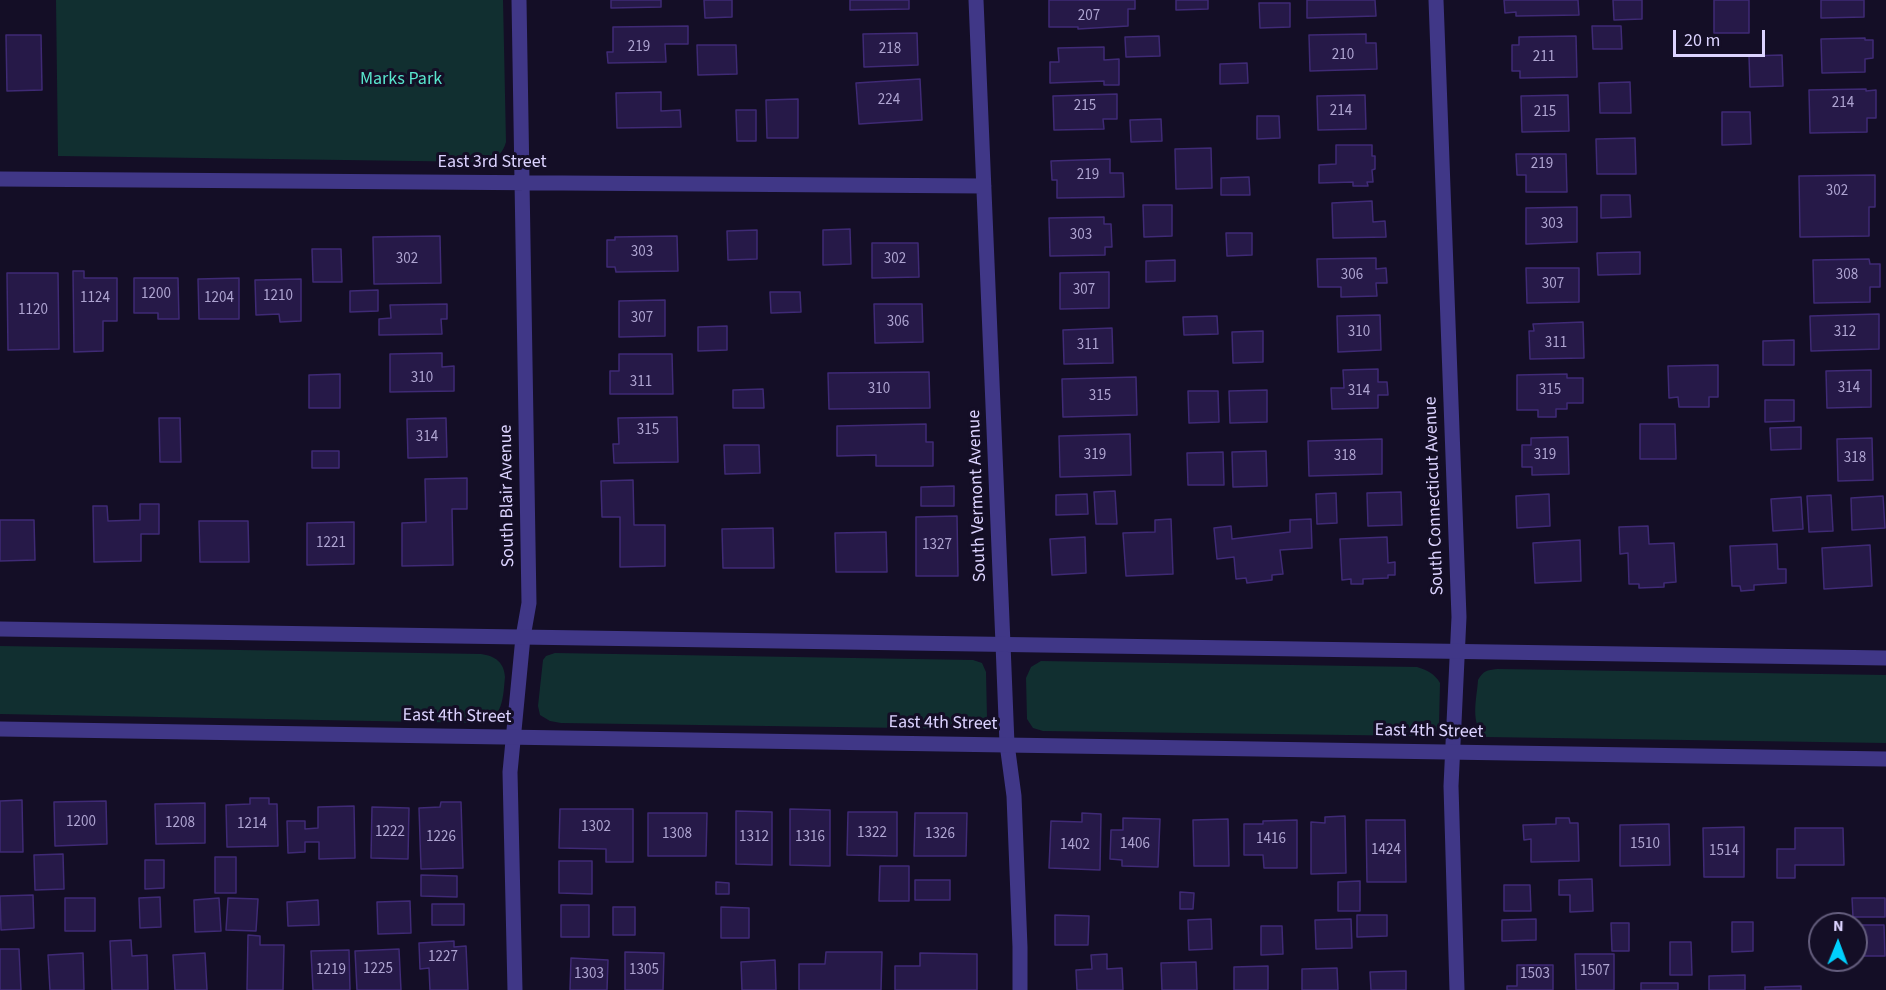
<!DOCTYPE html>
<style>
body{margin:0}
#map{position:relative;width:1886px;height:990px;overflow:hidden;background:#140e26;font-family:"Source Sans 3",sans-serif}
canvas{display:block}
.north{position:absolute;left:1808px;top:912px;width:60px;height:60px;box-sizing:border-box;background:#140e26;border:2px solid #645d7d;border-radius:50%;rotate:1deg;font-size:16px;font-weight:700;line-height:24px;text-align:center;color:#dcd3ff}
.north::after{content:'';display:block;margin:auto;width:21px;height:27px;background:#00d0fe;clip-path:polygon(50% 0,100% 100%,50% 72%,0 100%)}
.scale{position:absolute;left:1673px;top:30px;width:92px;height:27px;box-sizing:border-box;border:3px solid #dcd3ff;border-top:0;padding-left:8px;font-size:18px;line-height:21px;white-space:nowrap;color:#dcd3ff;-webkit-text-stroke:4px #140e26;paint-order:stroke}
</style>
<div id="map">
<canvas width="1886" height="990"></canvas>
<div class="north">N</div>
<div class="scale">20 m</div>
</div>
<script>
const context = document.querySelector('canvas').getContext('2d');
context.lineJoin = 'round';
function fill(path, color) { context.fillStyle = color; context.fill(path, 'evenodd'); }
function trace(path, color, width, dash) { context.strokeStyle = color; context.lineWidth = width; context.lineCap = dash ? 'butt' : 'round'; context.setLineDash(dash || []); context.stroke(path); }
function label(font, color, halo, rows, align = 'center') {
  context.font = font + ' "Source Sans 3",sans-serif'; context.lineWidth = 6; context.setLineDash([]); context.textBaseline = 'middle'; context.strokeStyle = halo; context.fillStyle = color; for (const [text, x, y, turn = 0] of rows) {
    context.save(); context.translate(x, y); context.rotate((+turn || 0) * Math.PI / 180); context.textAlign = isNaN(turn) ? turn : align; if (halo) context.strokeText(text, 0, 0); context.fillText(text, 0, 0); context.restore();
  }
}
fill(new Path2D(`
 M56,0H503L506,142C503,153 498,157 486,162L58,156Z
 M0,646L481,654C495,656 504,662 505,677C503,696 504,719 480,723L0,714Z
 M555,653L973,660L982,663L986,672L987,718L984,725L974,729L561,723L550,721L540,715L538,706L543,660L546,656Z
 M1041,661L1417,667C1427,670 1435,674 1440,683L1439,725L1435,733L1424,736L1043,731L1033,728L1027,719L1026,678L1031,667Z
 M1497,669L1886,675V743L1486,737C1469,725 1477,698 1478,680C1483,671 1487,670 1497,669Z`), '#112f30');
const building = new Path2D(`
 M611,0H661V7L611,8Z
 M704,0H732V17L705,18Z
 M850,0H909V9L850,10Z
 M1049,0H1135V9H1128V26L1078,29V27H1049Z
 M1176,0H1208V9L1176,10Z
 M1307,0H1375L1376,16L1307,18Z
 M1504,0H1578L1579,15L1516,16V12L1505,13Z
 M1613,0H1642V19L1614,20Z
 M1714,0H1749V33H1714Z
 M1821,0H1864V17L1821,18Z
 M1259,3H1290V27L1260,28Z
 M688,26V44H665L666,62L608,63L607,52H613V27Z
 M1592,26H1621L1622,49H1593Z
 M917,33L918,65L864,67L863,34Z
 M1366,34V43H1376L1377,69L1310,71L1309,35Z
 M6,35H41L42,90L7,91Z
 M1159,36L1160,56L1126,57L1125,37Z
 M1576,36L1577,77L1520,78V71H1512V45H1519V37Z
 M1865,38V40H1873V58L1865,59V72L1822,73L1821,39Z
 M697,45H736L737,74L698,75Z
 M1104,47V60L1119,59V85H1104V81L1050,83V62H1059L1058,48Z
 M1782,55L1783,86L1750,87L1749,56Z
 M1247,63L1248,83L1220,84V64Z
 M920,79L922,120L859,124L856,83Z
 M1630,82L1631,113H1600L1599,83Z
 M1866,89V91L1876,90V118H1867V132L1810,133L1809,90Z
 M661,92V111L680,110L681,127L617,128L616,93Z
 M1117,94V119H1103L1104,129L1054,130L1053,96Z
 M1365,95L1366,129L1318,130L1317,96Z
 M1568,95L1569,131L1522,132L1521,96Z
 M798,99V138H767L766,100Z
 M736,110H756V141H737Z
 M1722,112H1750L1751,144L1722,145Z
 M1257,116H1279L1280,138L1257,139Z
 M1161,119L1162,141L1131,142L1130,120Z
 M1635,138L1636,174H1597L1596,139Z
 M1336,145H1372V156H1375V169L1372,170L1373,182H1367L1368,186H1353V182L1319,183V165L1336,164Z
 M1211,148L1212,188L1176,189L1175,149Z
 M1516,154H1566L1567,192H1526V175H1517Z
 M1110,159V173H1123L1124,197L1057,198V180H1052L1051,161Z
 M1875,175V207H1869V236L1800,237L1799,176Z
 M1249,177L1250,195H1221V178Z
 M1601,195H1630L1631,217L1601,218Z
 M1372,201L1373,222L1385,221L1386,237L1333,238L1332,203Z
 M1143,205H1172V236L1144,237Z
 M1577,207V242L1526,244V208Z
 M1104,217V224H1111L1112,247H1105V255L1050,256L1049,218Z
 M850,229L851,264L823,265V230Z
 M757,230V259L728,260L727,231Z
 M1226,233H1252V255L1227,256Z
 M440,236L441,283L374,284L373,237Z
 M677,236L678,271L616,272L615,267H607V240H615V237Z
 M872,243H918L919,277L872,278Z
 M312,249H341L342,282H313Z
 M1640,252V274L1598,275L1597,253Z
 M1376,258V269L1386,268L1387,283H1376L1377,296L1341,297V287H1318L1317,259Z
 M1869,259L1870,264H1880V287H1870V302L1814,303L1813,260Z
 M1175,260V281L1146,282V261Z
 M1526,268H1579V302L1527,303Z
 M73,271H84V278H117V321H103V351L74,352Z
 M1109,272V308L1060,309V273Z
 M7,273H58L59,349L8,350Z
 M134,278H178L179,319H158V313H134Z
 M239,278V319H199L198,279Z
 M301,279V321L280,322L279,314L256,315L255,280Z
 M378,290V311L350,312V291Z
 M770,292H800L801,312L771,313Z
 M665,300V336L619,337V301Z
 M447,304V319H441L442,334L379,335V319L391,318L390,305Z
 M874,304H922L923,342L875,343Z
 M1879,314V349L1811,351L1810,316Z
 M1380,315L1381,350L1338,352L1337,316Z
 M1217,316L1218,334L1184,335L1183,317Z
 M1583,322L1584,358L1530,359L1529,331H1534L1533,324Z
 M727,326V350L698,351V327Z
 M1112,328L1113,363L1064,364L1063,330Z
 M1263,331V362L1233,363L1232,332Z
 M1794,340V365H1763V341Z
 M442,353V367L454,366V391L390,392V354Z
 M619,354H672L673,394H610V371H619Z
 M1718,365V397H1709V407H1679L1678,397L1669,398L1668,366Z
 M1378,369V382H1387L1388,395H1378V408L1332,409L1331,388H1344L1343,370Z
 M1871,370V407L1827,408L1826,371Z
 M929,372L930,408L829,409L828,373Z
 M340,374V408H309V375Z
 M1567,374V378H1583V403H1567V409H1556V417H1538V410H1517V375Z
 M1136,377L1137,415L1063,417L1062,379Z
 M763,389L764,408H733V390Z
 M1267,390V422L1230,423L1229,391Z
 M1188,391H1218L1219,422L1189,423Z
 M1765,400H1794V421L1765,422Z
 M677,417L678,462L614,463L613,444H619L618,418Z
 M159,418H180L181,462H160Z
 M446,418L447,457L408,458L407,419Z
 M926,424V442H933V466H876V455L837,456V426Z
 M1640,424H1675L1676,459H1640Z
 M1801,427V449L1771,450L1770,428Z
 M1130,434L1131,475L1060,477L1059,436Z
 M1568,437L1569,474L1532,475V467H1522V445H1531V438Z
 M1872,438L1873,480L1838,481L1837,439Z
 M1382,439V474L1309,476L1308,441Z
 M724,445H759L760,473L725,474Z
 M312,451H339V468H312Z
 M1266,451L1267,486L1233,487L1232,452Z
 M1223,452L1224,485H1188L1187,453Z
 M467,478V509H452L453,565L402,566V523L426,522L425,479Z
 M633,480L634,525H665V566L620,567V517H602L601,481Z
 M954,486V506H921V487Z
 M1115,491L1117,524H1096L1094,492Z
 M1401,492L1402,525L1368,526L1367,493Z
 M1336,493L1337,523L1317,524L1316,494Z
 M1087,494L1088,514L1056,515V495Z
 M1549,494L1550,526L1517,528L1516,496Z
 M1831,495L1833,531L1809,532L1807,496Z
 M1883,496L1885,528L1852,530L1851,498Z
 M1801,497L1803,529L1773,531L1771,499Z
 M140,504H159V534H141V561L94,562L93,506H107L108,521L140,520Z
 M957,516L958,576H916V517Z
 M1171,519L1173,574L1126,576L1123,533L1155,532V520Z
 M1311,519L1312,548L1280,550L1283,574L1272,575V580L1247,583L1246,578L1236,579L1234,557L1217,559L1214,528L1231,526L1232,539L1290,532V520Z
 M0,520H34L35,560L0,561Z
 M199,521H248L249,562H200Z
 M354,522V564L307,565V523Z
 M1648,526L1649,544L1674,543L1676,582L1664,583V587L1639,588V584H1629L1628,553L1620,554L1619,527Z
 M773,528L774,568H723L722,529Z
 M886,532L887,572H836L835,533Z
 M1085,537L1086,573L1052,575L1050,539Z
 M1387,537L1388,563L1395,562V575H1388V578L1363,579V584H1351V579L1342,580L1340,539Z
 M1580,540L1581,581L1535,583L1533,543Z
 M1777,544L1778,569H1786V583L1754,585V590L1741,591L1740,586H1732L1730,546Z
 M1870,545L1872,586L1824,589L1822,548Z
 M250,798H269V804H277L278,846L227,847L226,805L250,804Z
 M22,800L23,852H0V801Z
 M106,801L107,844L55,846L54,802Z
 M441,802H461L463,868L421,869L419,808L440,807Z
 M205,803V843L156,844L155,804Z
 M354,806L355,858L319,859V842H305V852L288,853L287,821H305V829L318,828V807Z
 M372,807L409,808L408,859L371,858Z
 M560,809H633V862H606V849L559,848Z
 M790,809L830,810V866L790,865Z
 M736,811L772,812V865L736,864Z
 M848,812H897V856L847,855Z
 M648,813H707L706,856H648Z
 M915,813H967L966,856H914Z
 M1082,813L1101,814L1100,870L1049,868L1051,821L1082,822Z
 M1345,816L1346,873L1311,874V822L1325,823V817Z
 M1123,818L1160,819L1158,867L1122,866V860L1110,859L1111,830H1123Z
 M1556,818H1569L1570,823H1578L1579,861L1531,862V839L1524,840L1523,825L1556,824Z
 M1228,819L1229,866H1194L1193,820Z
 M1297,820V868H1264L1263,855H1244V824H1263V821Z
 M1366,820H1405L1406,882H1367Z
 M1669,824L1670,865L1620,866V825Z
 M1744,827V877H1704L1703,828Z
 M1795,828H1843L1844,865H1795V878H1777V849H1795Z
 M63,854L64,889L35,890L34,855Z
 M215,857H236V893H215Z
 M145,860H164V888L145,889Z
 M559,861H592V894L559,893Z
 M880,866H909V901H879Z
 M421,875L457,876V897L421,896Z
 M1592,879L1593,911L1570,912V895H1559V880Z
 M915,880H950V900H915Z
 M1360,881V911H1338V882Z
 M716,882L729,883V894H716Z
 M1504,885H1530L1531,911H1504Z
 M1180,892L1194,893L1193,909H1180Z
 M33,895L34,928L1,930L0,896Z
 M160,897L161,927L140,928L139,898Z
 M65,898H95V931H65Z
 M219,898L221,931L195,932L194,900Z
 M228,898L258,899L256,931L226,930Z
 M1852,898H1885V917H1853Z
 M318,900L319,925L288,926L287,902Z
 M410,901L411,933L378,934L377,902Z
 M432,904H464V925H432Z
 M561,905H589V937H561Z
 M613,907H635V935H613Z
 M721,907L749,908V938H721Z
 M1055,915L1089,916L1088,945H1055Z
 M1357,915H1387V936L1357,937Z
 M1211,919L1212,949L1189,950L1188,920Z
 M1351,919L1352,948L1316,949L1315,920Z
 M1536,919V940L1502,941V920Z
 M1732,922H1753V951L1732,952Z
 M1611,923H1629V951H1612Z
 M1856,925H1884L1885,956H1856Z
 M1261,926H1282L1283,954L1261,955Z
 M248,935L260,936V945H284L283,990H247Z
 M131,940L132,956L147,955L148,990H112L110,941Z
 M454,941V947L466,946L468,990H430L429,968L420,969L419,943Z
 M1670,942H1691L1692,975H1670Z
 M0,949H19L21,990H0Z
 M399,949L401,990H357L355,951Z
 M349,950L350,990H313L311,951Z
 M625,952L664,953L663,990H625Z
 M826,952H882L881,990H799V964H825Z
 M83,953L84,990H50L48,955Z
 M205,953L207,990H175L173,955Z
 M920,953L977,954V990H895V966H920Z
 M1107,954V969L1122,968L1123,990H1077L1076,970L1092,969L1091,955Z
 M1575,954H1614V990H1576Z
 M571,958L608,960L607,990H570Z
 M775,960L776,990H742L741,962Z
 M1196,962L1197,990H1162L1161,963Z
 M1517,965H1553V990H1507V986H1517Z
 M1268,966V990H1234V967Z
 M1337,968L1338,990H1302V969Z
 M1406,971V990H1371L1370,972Z
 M1745,975V990H1709V976Z
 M1641,983H1678V990H1641Z
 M1801,986V990H1765V987Z`);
fill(building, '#261948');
trace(building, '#3f2a75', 1.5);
trace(new Path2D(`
 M976,0L1003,644L1007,744L1014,796L1020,947V990
 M1436,0L1459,617L1451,786L1457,990
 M0,179L984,186
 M515,990L510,772L523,637L529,603L519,0`), '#403787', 15);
trace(new Path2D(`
 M0,629L1886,658
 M0,729L1886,759`), '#403787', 15);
label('15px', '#aea4d1', null, [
 ["207",1089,17],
 ["219",639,48],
 ["218",890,50],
 ["210",1343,56],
 ["211",1544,58],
 ["224",889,101],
 ["214",1843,104],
 ["215",1085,107],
 ["214",1341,112],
 ["215",1545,113],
 ["219",1542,165],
 ["219",1088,176],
 ["302",1837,192],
 ["303",1552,225],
 ["303",1081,236],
 ["303",642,253],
 ["302",407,260],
 ["302",895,260],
 ["306",1352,276],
 ["308",1847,276],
 ["307",1553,285],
 ["307",1084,291],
 ["1200",156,295],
 ["1210",278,297],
 ["1124",95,299],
 ["1204",219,299],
 ["1120",33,311],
 ["307",642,319],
 ["306",898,323],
 ["310",1359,333],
 ["312",1845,333],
 ["311",1556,344],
 ["311",1088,346],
 ["310",422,379],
 ["311",641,383],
 ["314",1849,389],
 ["310",879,390],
 ["315",1550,391],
 ["314",1359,392],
 ["315",1100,397],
 ["315",648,431],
 ["314",427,438],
 ["319",1095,456],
 ["319",1545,456],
 ["318",1345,457],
 ["318",1855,459],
 ["1221",331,544],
 ["1327",937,546],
 ["1200",81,823],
 ["1208",180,824],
 ["1214",252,825],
 ["1302",596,828],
 ["1222",390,833],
 ["1322",872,834],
 ["1308",677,835],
 ["1326",940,835],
 ["1226",441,838],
 ["1312",754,838],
 ["1316",810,838],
 ["1416",1271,840],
 ["1406",1135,845],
 ["1510",1645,845],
 ["1402",1075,846],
 ["1424",1386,851],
 ["1514",1724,852],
 ["1227",443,958],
 ["1225",378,970],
 ["1219",331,971],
 ["1305",644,971],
 ["1507",1595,972],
 ["1303",589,975],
 ["1503",1535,975]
]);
label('18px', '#59e5cd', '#140e26', [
 ["Marks Park",401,80]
]);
label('18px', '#dcd3ff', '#140e26', [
 ["East 3rd Street",492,163],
 ["South Blair Avenue",508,496,-91],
 ["South Vermont Avenue",978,496,-92],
 ["South Connecticut Avenue",1435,496,-92],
 ["East 4th Street",457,717,1],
 ["East 4th Street",943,724,1],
 ["East 4th Street",1429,732,1]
]);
</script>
